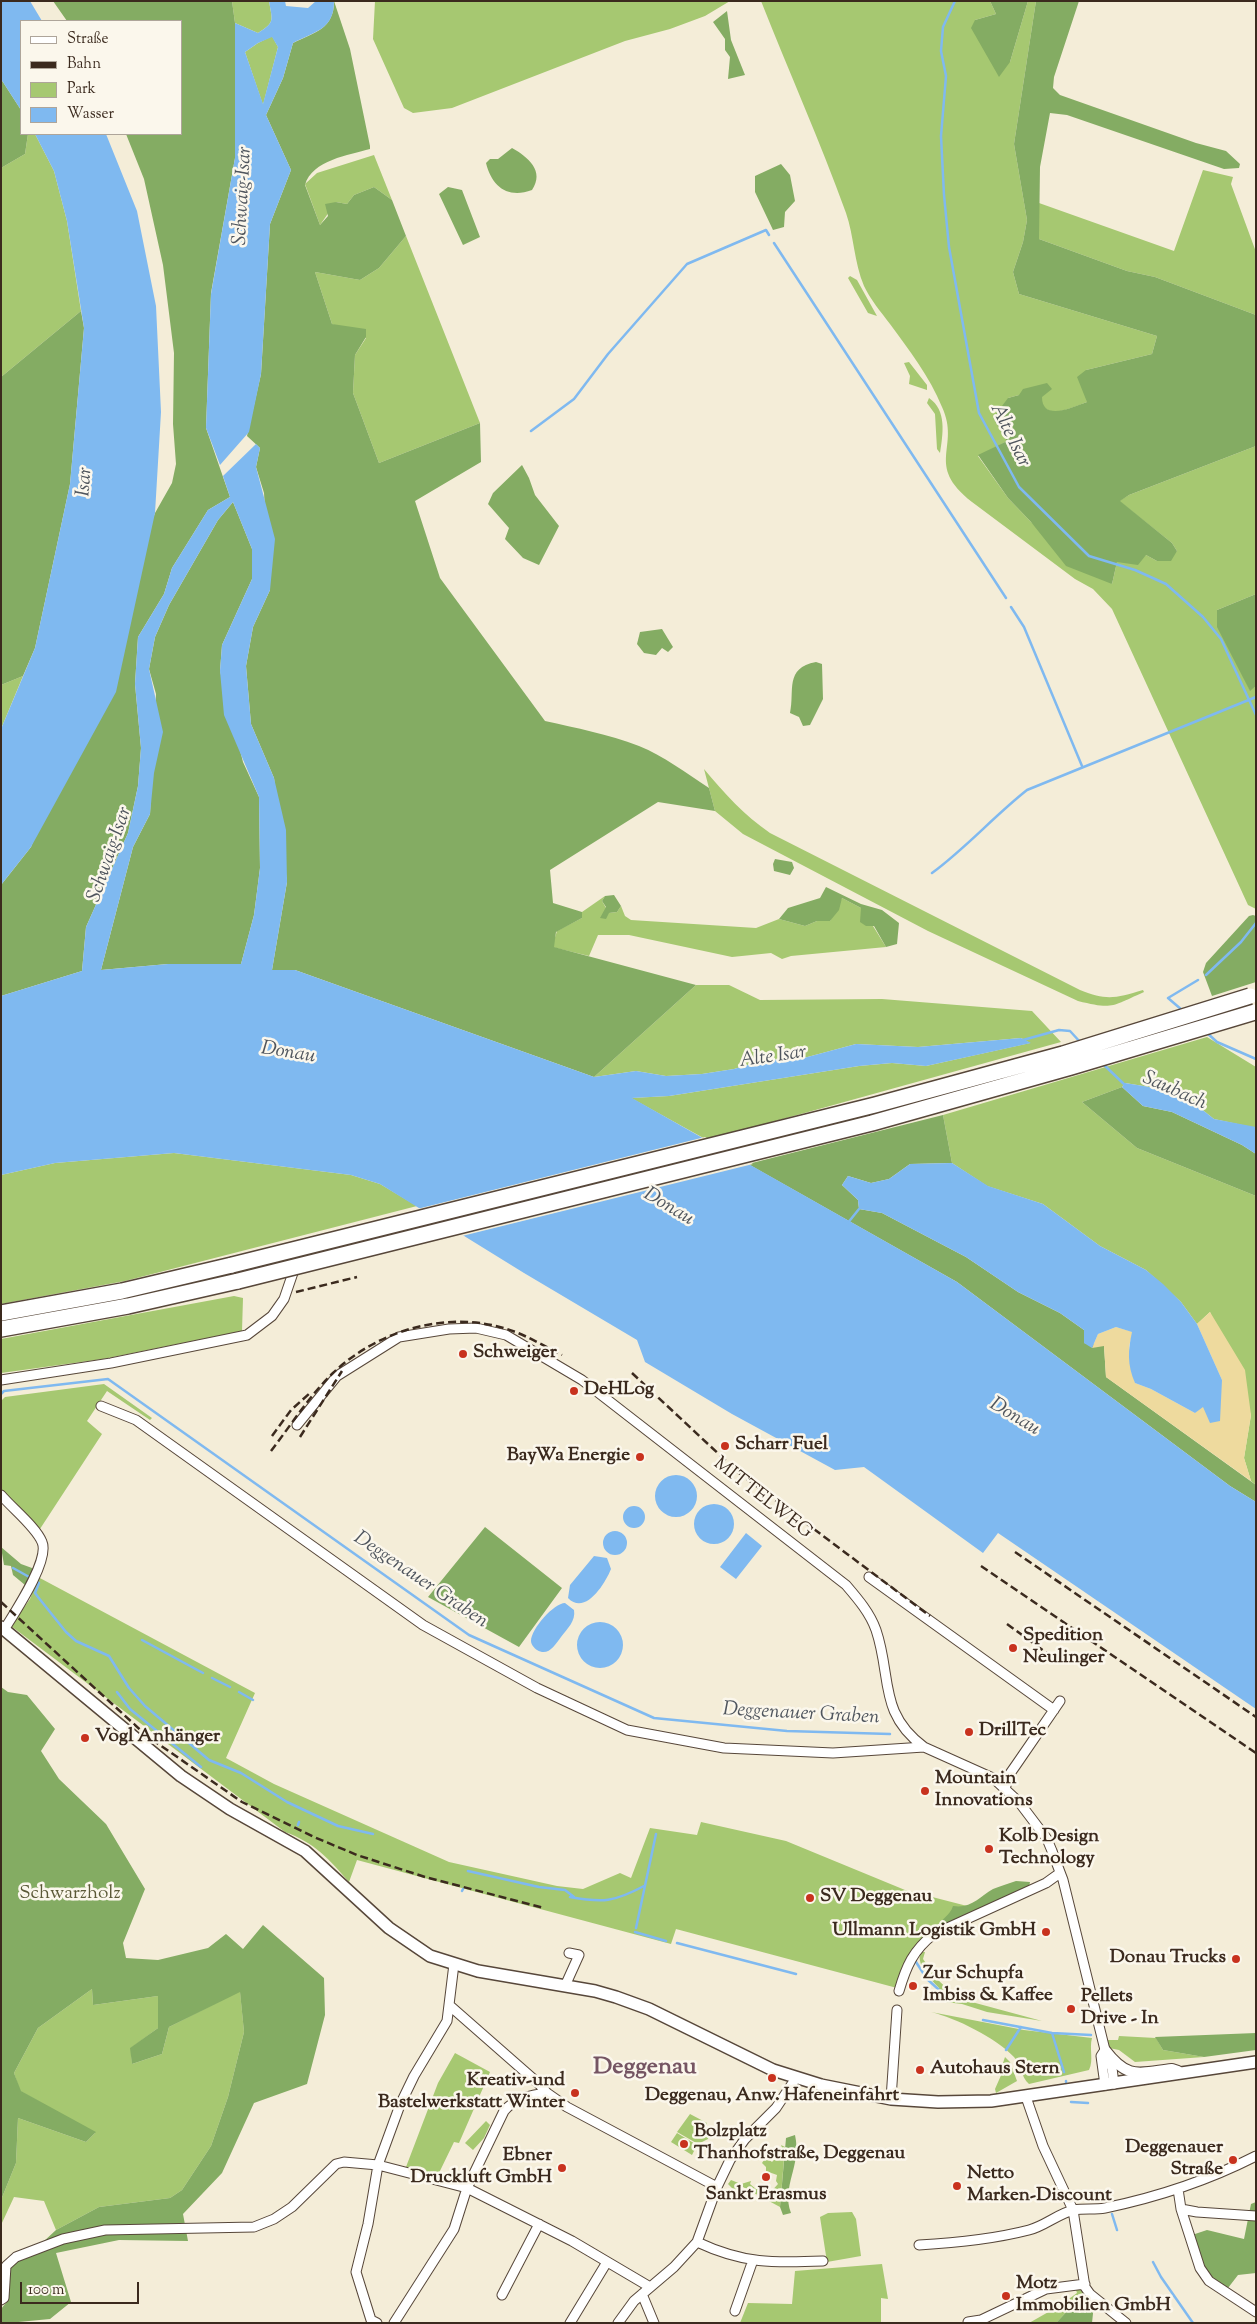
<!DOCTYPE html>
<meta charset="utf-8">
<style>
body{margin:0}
#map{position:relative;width:1257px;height:2324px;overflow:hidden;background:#f4edd8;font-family:"Sorts Mill Goudy",serif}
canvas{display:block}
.frame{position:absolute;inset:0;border:2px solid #3b2a1e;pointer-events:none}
.legend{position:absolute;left:20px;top:20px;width:162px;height:115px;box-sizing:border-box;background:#fbf7ec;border:1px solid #aea59a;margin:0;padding:6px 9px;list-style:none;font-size:15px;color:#3b2a1e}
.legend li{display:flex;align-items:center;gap:10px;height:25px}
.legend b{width:25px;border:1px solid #aea59a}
.scale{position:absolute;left:20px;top:2282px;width:119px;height:22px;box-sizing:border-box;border:2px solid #3b2a1e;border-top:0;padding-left:6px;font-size:15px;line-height:18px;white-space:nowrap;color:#3b2a1e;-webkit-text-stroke:4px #fbf7ec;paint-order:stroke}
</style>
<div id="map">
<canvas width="1257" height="2324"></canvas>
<div class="frame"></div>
<ul class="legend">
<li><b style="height:6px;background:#fff"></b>Straße</li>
<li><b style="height:6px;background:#3b2a1e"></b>Bahn</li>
<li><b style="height:14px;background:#a6c871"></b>Park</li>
<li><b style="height:14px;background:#7fb9f0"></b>Wasser</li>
</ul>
<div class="scale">100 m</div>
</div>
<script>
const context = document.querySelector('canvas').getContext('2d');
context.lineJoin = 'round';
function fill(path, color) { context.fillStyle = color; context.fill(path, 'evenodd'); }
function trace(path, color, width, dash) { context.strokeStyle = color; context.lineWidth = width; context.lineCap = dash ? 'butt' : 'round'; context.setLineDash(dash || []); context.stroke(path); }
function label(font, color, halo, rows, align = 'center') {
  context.font = font + ' "Sorts Mill Goudy",serif'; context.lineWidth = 5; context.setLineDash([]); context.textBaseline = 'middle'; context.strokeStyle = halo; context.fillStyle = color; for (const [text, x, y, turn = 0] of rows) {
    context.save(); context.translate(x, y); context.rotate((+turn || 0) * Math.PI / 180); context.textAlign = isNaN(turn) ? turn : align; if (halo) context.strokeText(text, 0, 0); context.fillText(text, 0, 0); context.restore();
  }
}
fill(new Path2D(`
 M232,1H269C272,20 276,22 258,33L235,23Z
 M375,1H730L705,16L670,29L625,41L452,108L413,113L404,108L373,39Z
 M761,1H990L996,14L975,20L1010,62L1028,1H1036L1014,144L1027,220L1023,242L1013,272L1019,294L1157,336L1152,354L1086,370L1087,402C1073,407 1042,423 1041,397L1019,395L1008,398L1007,441L978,456L1008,498L1031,522L1112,584L1117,562L1146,555L1157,561L1177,551L1172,543L1119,501L1129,495L1256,446V594L1217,610L1235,659L1250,690L1256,686V909L1248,905L1112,609L1093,589L1075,579L972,502C924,464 961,448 942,407C930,377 909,350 890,324C881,312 870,299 864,286C854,262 854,236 846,213C820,141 789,72 761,1Z
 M272,36L278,47L263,105L245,52L258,43Z
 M28,134H35L54,171L67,221L81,311L1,377V168L25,154Z
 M374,155L392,200L374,187L354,195L347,204L336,202L320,225L305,184L317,173Z
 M1203,170L1233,177L1231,184L1256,252V315L1155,277L1127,271L1039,239V203L1174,251Z
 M406,236L480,423L379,463L353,393L355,355L366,338L332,324L315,272L360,280L379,268Z
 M850,276L857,280L877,316L868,313L848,278Z
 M909,362L927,385V390L909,384L910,376L904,363Z
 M929,398C947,410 943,434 940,453L937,449L935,414L927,403Z
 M23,676L1,729V685Z
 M704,769C725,794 744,815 770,833L1080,990C1107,1001 1116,998 1143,990L1144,992C1112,1006 1114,1010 1078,1001L928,931L743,834L715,811Z
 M605,896L602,901L609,913L617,912L621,906L625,916L631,920L756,928L779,919L805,926L817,921H830L842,898L861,908V916L873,926L886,947L791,956L782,959L771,953L732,957L629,935H598L589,956L552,947L557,931L582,918V912Z
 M696,985H729L760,1000L882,999L1032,1011L1061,1042L707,1140L631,1098L669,1096L859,1066L892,1063L926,1066L1030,1043L1021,1038L918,1047L856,1044L800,1059L765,1060L734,1069L702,1074L666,1076L636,1071L594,1077Z
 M1207,1037L1256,1067V1128L1214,1119L1180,1092L1125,1083L1122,1087L1082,1102L1137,1148L1256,1196V1485L1251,1481L1244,1458L1251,1415L1210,1312L1197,1324L1181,1302L1146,1270L1100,1246L1043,1204L987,1186L952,1163L943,1115Z
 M174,1153L351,1175L380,1184L417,1206L125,1281L1,1304V1175L55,1163Z
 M234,1296L243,1298L242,1331L103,1359L1,1373V1339Z
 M104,1384L152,1418L150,1420L107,1391L87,1421L102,1434L38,1532L1,1493V1401L5,1397Z
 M38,1577L255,1693L226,1758L274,1784L449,1862L557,1886L583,1889L620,1873L631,1878L650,1828L697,1835L701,1822L786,1841L905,1890L971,1907L977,1920C930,1934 911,1937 897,1988L676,1929L671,1944L357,1860L349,1882C329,1859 315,1843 285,1832L11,1626L30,1599Z
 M920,1952H925L923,1959L937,1979L957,1998L1042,2021L987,2012L962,2004L937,2001L939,1988C930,1978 917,1967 920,1952Z
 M92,1989L93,2005L158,1996V2028L131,2048L132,2064L162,2054L169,2027L240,1991L244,2032L228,2097L211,2146L182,2190L170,2198L99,2207L56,2230L44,2201L14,2197L1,2225V2200L16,2163L18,2118L86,2142L95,2133L20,2091L14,2073L38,2028Z
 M931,2012L1024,2030L1092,2038C1089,2049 1094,2060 1089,2070L1029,2084C1021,2077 1021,2065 1014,2057C996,2038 956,2018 931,2012Z
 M1119,2036L1156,2038L1163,2050L1204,2057L1135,2062L1119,2050L1109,2048L1107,2040H1118Z
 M455,2053L490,2072L459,2143L454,2142L438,2175L406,2167L438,2083Z
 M1005,2057L1010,2062L1017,2081L996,2093L995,2089L1006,2064L1003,2063Z
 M690,2114L707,2123L706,2127L711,2131L708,2139L698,2144L677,2132Z
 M486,2121L490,2125L484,2138L473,2150L465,2143Z
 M677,2133L697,2145L692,2155L671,2142Z
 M781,2145L785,2147L780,2207L743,2187H738L735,2191L728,2184L731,2180L741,2184L751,2181L750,2184L756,2189L762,2190L768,2195L778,2184L776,2181L777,2175L766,2171V2167L762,2163L766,2157L772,2162L783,2150Z
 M852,2212L856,2219L861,2256L827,2262L820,2217L828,2213Z
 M882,2264L888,2299L881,2298V2323H740L748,2303L792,2304L795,2271Z
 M1075,2287H1080L1084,2293L1056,2323H1029L1059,2306L1077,2293Z`), '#a6c871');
fill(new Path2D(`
 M53,1H232L235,23V158L211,293L206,428L230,497L208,510L172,568L164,594L138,637L135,684L141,748L138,786L128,833L86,927L82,971L1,996V885L31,847L155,513L172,483L176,464L173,424L174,353L163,265L144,179L126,134H181V21H67Z
 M334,1L350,49L370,146V149C349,155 312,160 305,185L320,225L328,216L325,204L336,202L347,204L354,195L374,187L392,200L406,236L379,268L360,280L315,272L332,324L366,329V337L355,355L353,393L379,463L480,423L481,462L415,501L440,578L545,721C576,728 608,734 639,746C664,756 686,773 709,788L715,811L658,802L550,870L553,903L582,912V918L556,932L554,947L696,985L594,1077L295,970H272L287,882L274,778L251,724L246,666L253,627L270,590L264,493L256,467L260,448L247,436L261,374L270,224L291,170L266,115L283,78L293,43C315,32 334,29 334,1Z
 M990,1H1028L1010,62L999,77L971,28L975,20L996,14Z
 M1036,1H1079L1054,77L1053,88L1060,95L1196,143L1226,151L1240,164L1239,168L1224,169L1067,115L1050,113L1040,167L1039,239L1127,271L1155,277L1256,315V446L1129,495L1120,501L1172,543L1177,551L1171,561H1157L1146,555L1138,565L1117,562L1112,584L1066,566L1031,522L1008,498L978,455L1007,441L993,418L1008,398L1019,395L1023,389L1047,383L1052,389L1042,397C1042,422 1073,407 1087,402L1077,377L1086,370L1152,354L1157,336L1019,294L1013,272L1023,242L1027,220L1014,144Z
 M727,11L731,40L745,75L728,79L730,57L725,50V39L713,22Z
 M1,79L21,110V134H28L25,154L1,168Z
 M512,148C528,157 545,171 532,190C508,199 492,187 486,163L490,159H498Z
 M781,164L790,175L795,201L785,212L784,227L773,230L755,192V176Z
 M448,187L462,190L480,237L463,245L439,194Z
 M81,311L84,328L70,484L35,648L23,676L1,685V377Z
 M522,465L529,478L535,495L559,526L539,565L523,558L505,539L509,528L488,504L493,493Z
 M233,502L252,549V579L222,645L220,671L243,762L259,797L260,868L254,915L241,964H168L101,970L133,847L150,814L156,694L149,669L155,637L169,605L218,520Z
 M1256,594V686L1250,691L1217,627V610Z
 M662,629L673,647L668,652L662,648L656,655L644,653L637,644L640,632Z
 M816,662L822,664L823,699L810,725L803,726L799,717L790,713C795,691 784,668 816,662Z
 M775,859L792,862L794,868L790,875L774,871L773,864Z
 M826,887L861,904L882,910L899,923L897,944L886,947L874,926H866L860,922L861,908L842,898L839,910L830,921H817L805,926L779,919L788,908L820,898Z
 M614,895L621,906L617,912L609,913L606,919L600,918L606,907L602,901L605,896Z
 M1253,915L1256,916V982L1212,996L1203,972L1206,963L1249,916Z
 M1122,1087L1143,1106L1172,1112L1242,1145L1256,1154V1196L1137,1148L1082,1102Z
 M943,1115L952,1163L910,1164L889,1179L871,1183L848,1176L842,1185L858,1200L859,1209L882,1213L966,1257L1018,1292L1060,1313L1084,1330V1343L1104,1346L1106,1377L1256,1485V1502L1230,1486L957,1282L748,1164Z
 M485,1527L562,1588L519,1647L428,1597Z
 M1,1547L21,1564L32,1568L33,1572L25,1585L13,1575L11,1566L4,1565Z
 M1,1687L8,1692L27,1695L55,1729L41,1751L59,1779L106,1824L145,1889L123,1943L126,1958L158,1960L208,1948L226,1934L243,1949L263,1925L324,1978L325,2015L307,2084L254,2103L222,2173L183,2214L188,2241L119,2240L56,2253L71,2302L50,2319L8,2323H1V2309L9,2299L8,2268L13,2262L30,2254L56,2230L99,2207L170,2198L182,2190L211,2146L228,2097L244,2032L240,1992L169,2027L162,2054L132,2064L130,2048L158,2028V1996L93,2005L92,1989L38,2028L14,2073L21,2091L96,2132L86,2142L18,2118L16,2163L1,2200Z
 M1016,1881L1030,1882L1029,1887L1002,1900H996L989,1907L983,1906L979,1910L938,1928C941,1918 950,1916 953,1906C971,1909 979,1897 993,1889C1000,1886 1008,1884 1016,1881Z
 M1256,2033V2050L1204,2057L1163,2050L1155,2037Z
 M795,2135C802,2166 781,2186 791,2213L783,2215L780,2207L786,2138Z
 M1256,2202V2273L1238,2275L1228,2288C1205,2278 1200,2257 1192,2235L1207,2230L1244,2239L1251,2204Z
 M1084,2293L1094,2304L1092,2323H1056Z`), '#84ac63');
fill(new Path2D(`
 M1210,1312L1245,1370L1251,1415L1244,1458L1251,1481L1106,1377L1104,1346L1092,1348L1098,1334L1116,1327L1133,1332L1129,1346L1135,1383L1151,1389L1195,1413L1222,1380L1197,1324Z`), '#eeda9e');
fill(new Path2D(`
 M1,1H30L42,21H21V110L1,79Z
 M269,1H285L286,6L308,8L316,1H334C334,30 315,31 293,43L283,78L266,115L291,170L270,224L261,374L249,432L220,465L206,428L211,294L235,158V23L258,33C276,22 272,20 269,1ZM272,37L278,47L263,104L245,52L258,43Z
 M35,134H106L137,211L156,306L161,412L155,513L116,692L31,847L1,885V729L35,648L70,484L84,328L67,221L54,171Z
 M256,444L260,448L256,467L275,539L270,590L253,627L246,666L251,724L274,778L286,830L287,882L272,970H295L594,1077L636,1071L666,1076L702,1074L734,1069L765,1060L800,1059L856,1044L918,1047L1021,1038L1031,1043L926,1066L892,1063L859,1066L669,1096L632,1098L957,1282L1230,1486L1256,1502V1709L998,1533L983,1553L864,1467L835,1470L732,1414L645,1362L637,1340L524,1273L380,1184L351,1175L174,1153L55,1163L1,1175V996L82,971L86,927L128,833L138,786L141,748L135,684L138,637L164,594L172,568L208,510L230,497L223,476ZM233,502L252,549V579L222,645L220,671L224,715L259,797L260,868L254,915L241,964H168L101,970L133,847L150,814L154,773L163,732L149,669L155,637L169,605L218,520Z
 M1125,1083L1180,1092L1214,1119L1256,1127V1154L1242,1145L1172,1112L1143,1106L1122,1087Z
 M952,1163L988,1186L1043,1204L1100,1246L1146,1270L1163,1284L1181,1302L1197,1324L1222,1380L1220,1421L1210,1423L1203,1407L1195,1413L1151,1389L1135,1383C1127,1364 1128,1351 1132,1332L1116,1327L1098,1334L1092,1348L1084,1343V1330L1060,1313L1018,1292L966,1257L882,1213L859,1209L858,1200L842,1185L848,1176L871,1183L889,1179L910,1164Z
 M655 1496a21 21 0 1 1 42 0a21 21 0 1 1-42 0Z
 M694 1524a20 20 0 1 1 40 0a20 20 0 1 1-40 0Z
 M623 1517a11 11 0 1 1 22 0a11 11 0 1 1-22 0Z
 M603 1543a12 12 0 1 1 24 0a12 12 0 1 1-24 0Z
 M746,1533L762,1546L736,1579L720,1567Z
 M594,1556L607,1558L611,1569C605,1584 585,1616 568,1598L570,1585Z
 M565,1603L574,1610C576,1621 567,1629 561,1637C555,1645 548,1657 537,1650C534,1648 531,1644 531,1641C531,1629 554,1603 565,1603Z
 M577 1645a23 23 0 1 1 46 0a23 23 0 1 1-46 0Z`), '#7fb9f0');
fill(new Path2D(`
 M705,1137L753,1164L462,1236L417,1209Z`), '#f4edd8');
trace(new Path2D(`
 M955,1L943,27L941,51L946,76L941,136L944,195L949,247L979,413L1019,487L1089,556L1135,570L1166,584L1203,617L1221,639L1256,715
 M774,243L1006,598
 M531,431L574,399L608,354L687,264L766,230L769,235
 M1011,607L1024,627L1082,766
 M932,873C966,848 994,816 1027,790L1256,697
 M1206,975L1241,942L1256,923
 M1182,1010L1168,998L1198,980
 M1206,1032L1217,1042L1256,1059
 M1023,1040L1059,1030L1070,1031L1081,1043
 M1103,1064L1126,1086
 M847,1224L859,1209
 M1,1394L4,1391L108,1379L469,1635L654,1718L787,1731L890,1734
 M13,1568L31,1578
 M36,1581L39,1583L35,1593L38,1597L66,1632L76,1641L109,1656L129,1688L145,1706L209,1760L241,1773L287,1802L338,1826L373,1834
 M142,1640L203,1673
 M212,1678L230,1687
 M117,1692L130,1709L201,1767
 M239,1692L253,1700
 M298,1825L299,1822
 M468,1871L539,1887L565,1890L574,1897
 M462,1891L463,1889
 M570,1897C603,1903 614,1902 644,1886
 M636,1928L656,1834
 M635,1932L666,1941
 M677,1943L796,1974
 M916,1962L927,1979L948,1998
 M983,2020L1052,2033L1091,2035
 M1052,2033L1064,2072
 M1006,2050L1021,2027
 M1066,2081V2082
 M1071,2102L1088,2103
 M1112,2214L1117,2230
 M1153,2262L1161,2277L1193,2323`), '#7fb9f0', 2.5);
const minor = new Path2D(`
 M1,1380L111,1363L247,1335L272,1316L284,1299L296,1264
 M101,1406L136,1420L423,1625L537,1688L627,1730L724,1748L833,1753L924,1747L993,1778L1019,1802L1047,1839L1052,1851L1063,1880L1105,2050L1112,2068L1114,2084
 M297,1425L337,1376L399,1337L449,1329L476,1328L506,1335L582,1380L846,1585C858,1599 870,1613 876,1630C892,1677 878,1713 924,1747
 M1,1495C12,1508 36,1527 42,1542C50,1560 15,1612 4,1630
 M869,1577L1054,1710
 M1005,1789L1009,1775L1016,1765L1060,1701
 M565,1986L579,1955L569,1953
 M899,1991C906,1967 913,1950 934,1934L1046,1883L1060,1873
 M449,2005L539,2084L547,2093L567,2107L717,2187
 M1105,2085L1101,2056L1105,2050
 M1026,2097L1043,2146L1073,2210L1085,2287L1090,2294L1126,2323
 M891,2099L897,2010
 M1178,2189L1181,2209L1197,2212L1256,2216
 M1181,2209L1200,2268L1209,2281L1256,2312
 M697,2242C744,2264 773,2263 823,2261
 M919,2245C955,2243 994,2239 1029,2230C1045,2226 1059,2213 1074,2210C1084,2208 1095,2210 1105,2208C1158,2197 1207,2181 1256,2156
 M642,2294L654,2323
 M502,2295L539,2224
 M1,2300L4,2298L6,2266L16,2257L63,2239L105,2230L254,2227L274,2219L292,2207L336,2164L344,2162L378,2165L467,2188L572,2241L650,2287
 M735,2311L753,2260
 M968,2322L981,2320L1046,2289L1085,2284
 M377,2323L371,2320L356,2272L368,2224L378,2165L400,2105L414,2076L447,2021L454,1964
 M394,2323L454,2229L467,2188L504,2111C515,2098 531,2095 547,2093
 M570,2323L607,2262
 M618,2323L634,2301L674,2267L697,2242L717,2187L730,2160L745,2139L776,2108L796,2078`);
const tertiary = new Path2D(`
 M1105,2050C1128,2080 1138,2073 1172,2069L1178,2071`);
const secondary = new Path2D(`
 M1,1627L181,1776L230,1809L305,1851L389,1928L430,1956L478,1971L595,1991L616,1997L649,2009L773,2070L821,2085L891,2099L938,2102L991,2101L1256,2062`);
const motorway = new Path2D(`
 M1,1313L122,1291L232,1265
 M1,1329L128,1306L238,1281`);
trace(minor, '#57473a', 11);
trace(tertiary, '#57473a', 12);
trace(secondary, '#57473a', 14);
trace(motorway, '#57473a', 18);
trace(minor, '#fff', 9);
trace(tertiary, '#fff', 10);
trace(secondary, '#fff', 11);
trace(motorway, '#fff', 15);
trace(new Path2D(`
 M296,1292L357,1277
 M632,1373L739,1473L930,1616
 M272,1436L291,1410L310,1393
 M300,1437L342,1371
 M271,1451C291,1425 310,1395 333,1373C378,1330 447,1310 507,1329C526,1335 544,1346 562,1355
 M1015,1552L1256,1717
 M981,1566L1256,1753
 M1,1602L147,1736L242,1802L314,1837L357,1855L425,1877L544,1908
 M1007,1624L1055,1659`), '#3b2a1e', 2.5, [8, 4]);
const motorwayBridge = new Path2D(`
 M232,1265L875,1105L1063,1054L1250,996
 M238,1281L872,1123L1071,1067L1255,1012`);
trace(motorwayBridge, '#57473a', 18, []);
trace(motorwayBridge, '#fff', 15);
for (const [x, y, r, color] of [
 [463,1354,5,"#c8321e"],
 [574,1391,5,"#c8321e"],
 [725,1446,5,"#c8321e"],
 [640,1457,5,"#c8321e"],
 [1013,1648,5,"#c8321e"],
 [969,1732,5,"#c8321e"],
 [85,1738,5,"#c8321e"],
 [925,1791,5,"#c8321e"],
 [989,1849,5,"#c8321e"],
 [810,1898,5,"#c8321e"],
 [1046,1932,5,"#c8321e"],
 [1236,1959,5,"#c8321e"],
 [913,1986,5,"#c8321e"],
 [1071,2009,5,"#c8321e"],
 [920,2070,5,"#c8321e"],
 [772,2078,5,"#c8321e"],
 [575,2093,5,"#c8321e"],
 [684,2144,5,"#c8321e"],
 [1233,2160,5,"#c8321e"],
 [562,2168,5,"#c8321e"],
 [766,2177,5,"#c8321e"],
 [957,2186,5,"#c8321e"],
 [1006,2296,5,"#c8321e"]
]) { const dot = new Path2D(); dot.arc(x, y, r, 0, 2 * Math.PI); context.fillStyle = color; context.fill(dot); trace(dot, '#fbf7ec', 2); }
label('bold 19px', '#3b2a1e', '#fbf7ec', [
 ["Schweiger",473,1354],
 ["DeHLog",584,1391],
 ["Scharr Fuel",735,1446],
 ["BayWa Energie",630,1457,"right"],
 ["Spedition",1023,1637],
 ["Neulinger",1023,1659],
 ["DrillTec",979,1732],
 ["Vogl Anhänger",95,1738],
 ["Mountain",935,1780],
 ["Innovations",935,1802],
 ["Kolb Design",999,1838],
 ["Technology",999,1860],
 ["SV Deggenau",820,1898],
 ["Ullmann Logistik GmbH",1036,1932,"right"],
 ["Donau Trucks",1226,1959,"right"],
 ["Zur Schupfa",923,1975],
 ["Imbiss & Kaffee",923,1997],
 ["Pellets",1081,1998],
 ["Drive - In",1081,2020],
 ["Autohaus Stern",930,2070],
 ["Kreativ-und",565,2082,"right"],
 ["Bastelwerkstatt Winter",565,2104,"right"],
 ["Deggenau, Anw. Hafeneinfahrt",772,2097,"center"],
 ["Bolzplatz",694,2133],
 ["Thanhofstraße, Deggenau",694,2155],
 ["Deggenauer",1223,2149,"right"],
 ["Straße",1223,2171,"right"],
 ["Ebner",552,2157,"right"],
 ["Druckluft GmbH",552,2179,"right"],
 ["Netto",967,2175],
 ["Marken-Discount",967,2197],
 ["Sankt Erasmus",766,2196,"center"],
 ["Motz",1016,2285],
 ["Immobilien GmbH",1016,2307]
], 'left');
label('19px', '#3b2a1e', '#fbf7ec', [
 ["MITTELWEG",762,1499,38]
]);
label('19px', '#5b5937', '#fbf7ec', [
 ["Schwarzholz",70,1895]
]);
label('italic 20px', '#4f555d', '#fbf7ec', [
 ["Schwaig-Isar",244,196,-87],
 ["Alte Isar",1009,436,64],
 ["Isar",86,482,-86],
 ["Schwaig-Isar",111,855,-71],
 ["Donau",288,1054,9],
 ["Alte Isar",773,1058,-8],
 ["Saubach",1174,1092,24],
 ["Donau",668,1208,31],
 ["Donau",1014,1418,31],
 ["Deggenauer Graben",420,1581,34],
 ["Deggenauer Graben",801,1715,3]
]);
label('bold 24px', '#755563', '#fbf7ec', [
 ["Deggenau",645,2069]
]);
</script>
